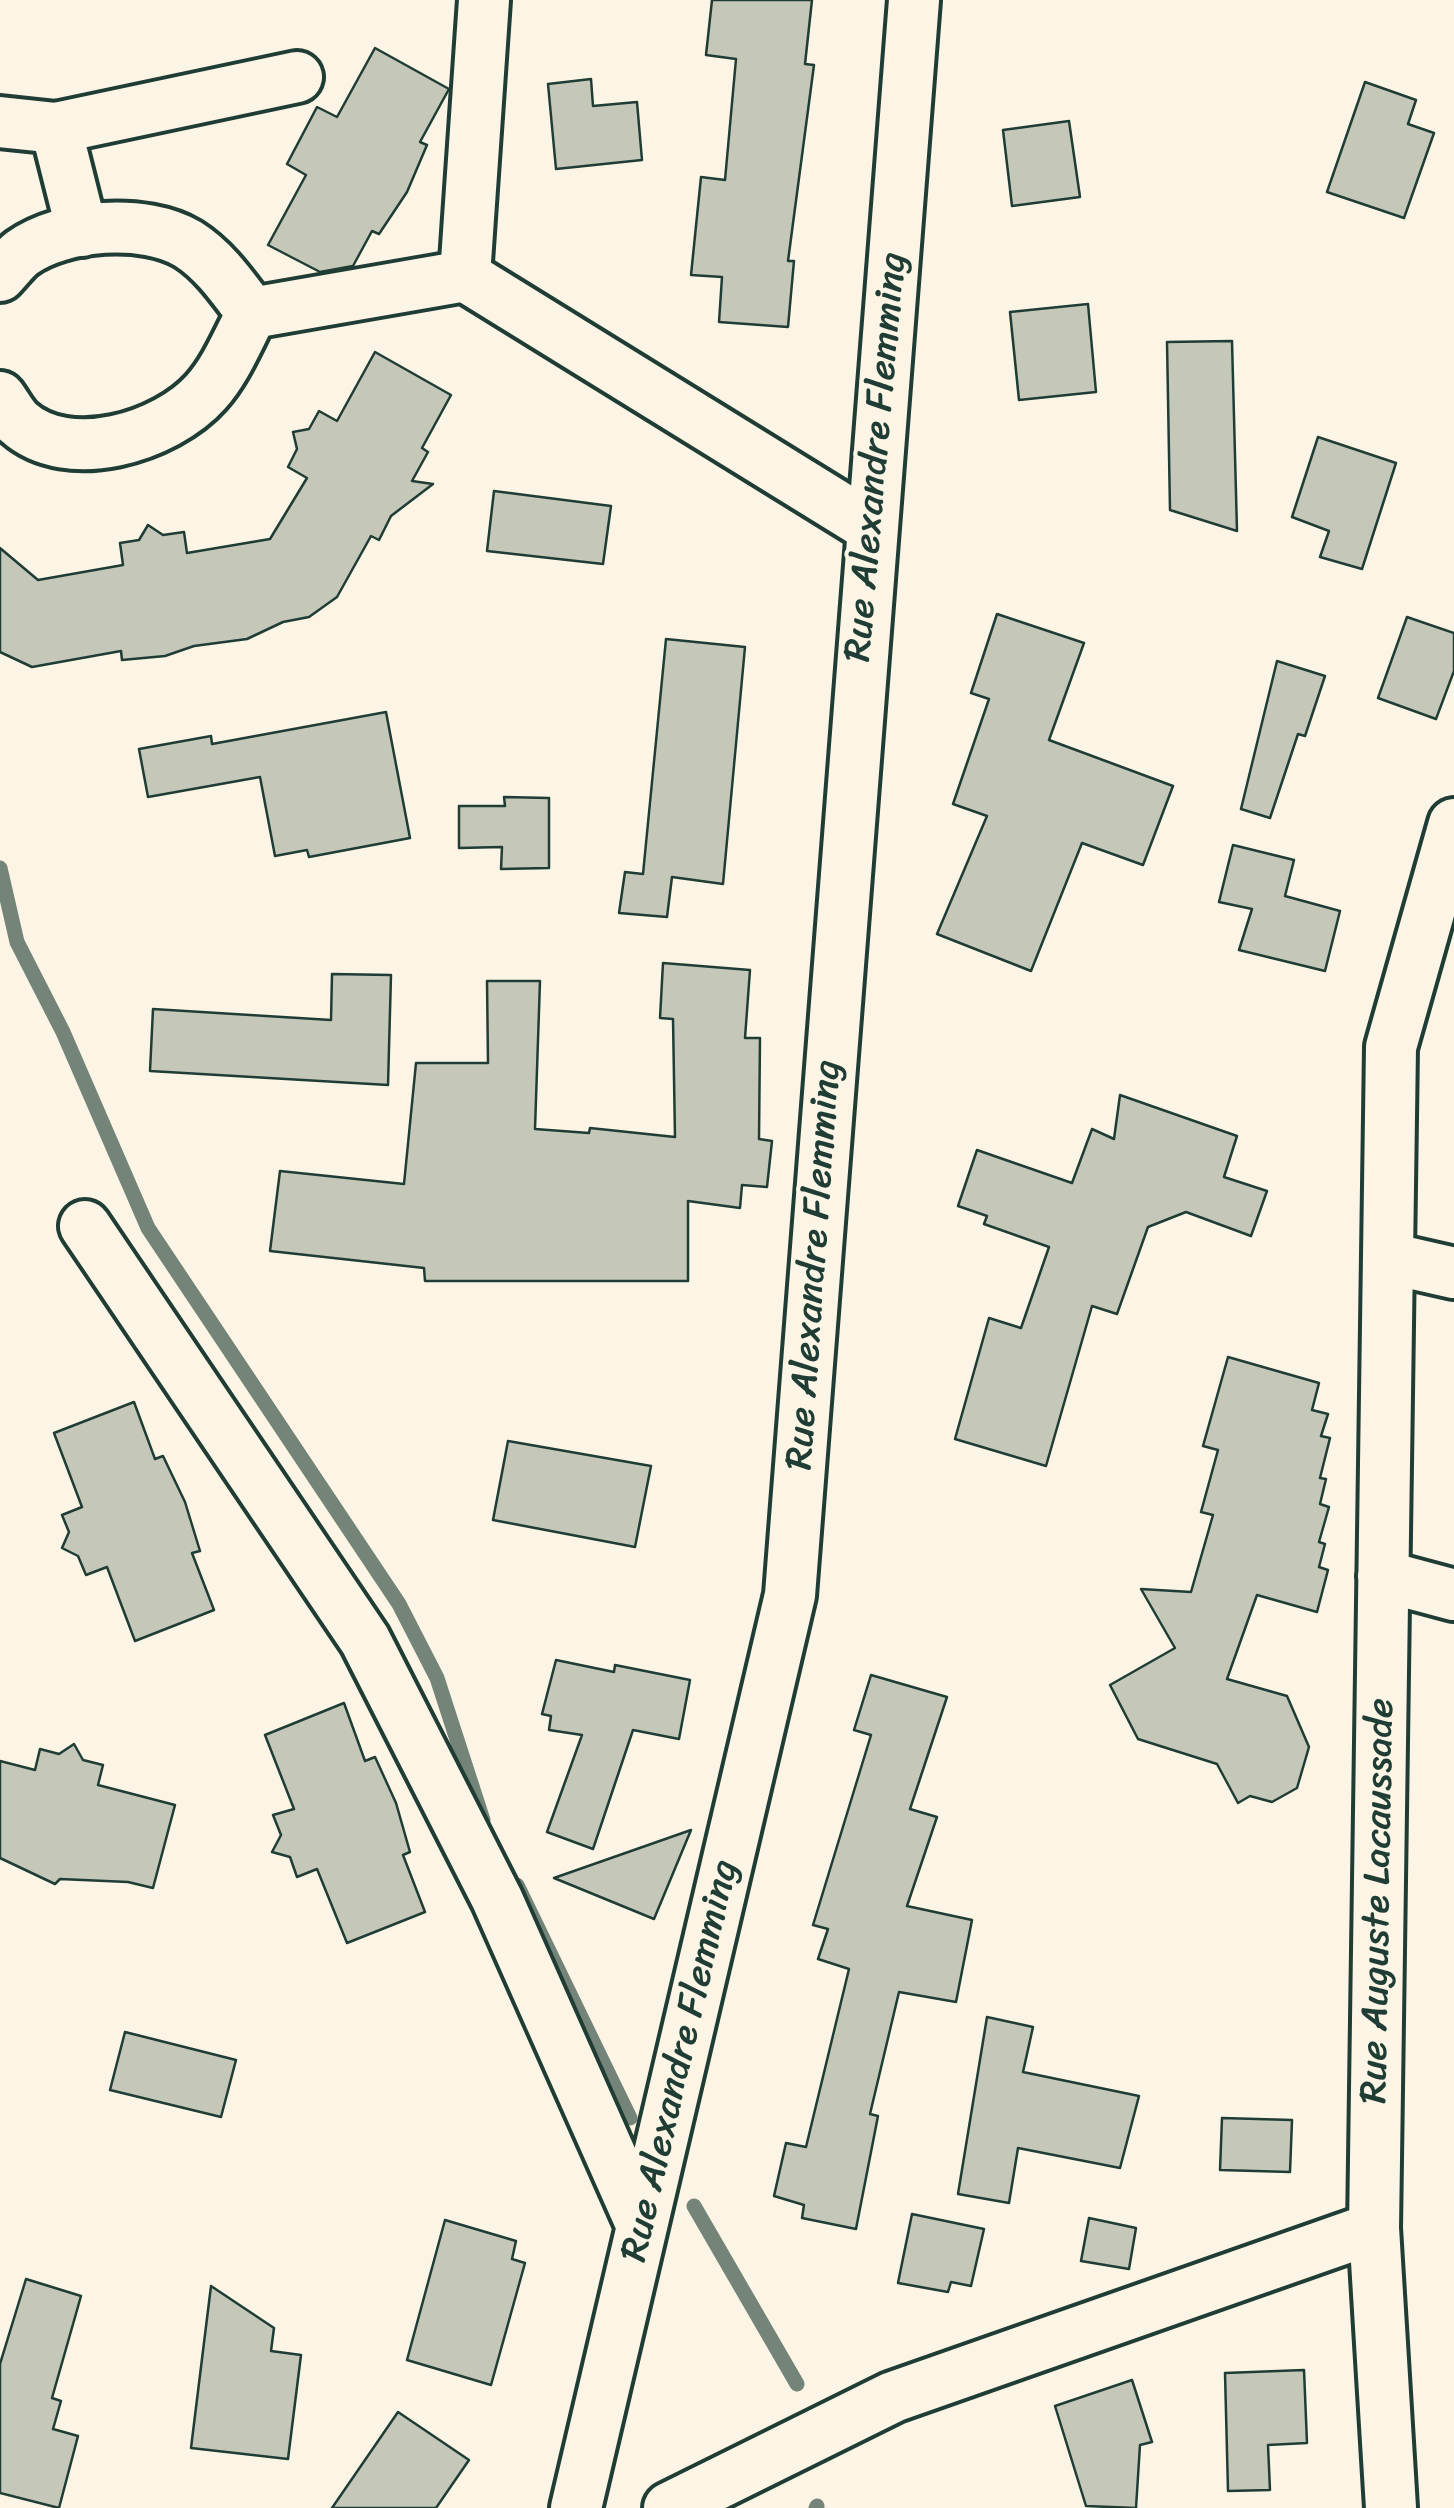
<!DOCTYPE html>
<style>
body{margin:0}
canvas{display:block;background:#fcf5e5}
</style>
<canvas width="1454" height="2508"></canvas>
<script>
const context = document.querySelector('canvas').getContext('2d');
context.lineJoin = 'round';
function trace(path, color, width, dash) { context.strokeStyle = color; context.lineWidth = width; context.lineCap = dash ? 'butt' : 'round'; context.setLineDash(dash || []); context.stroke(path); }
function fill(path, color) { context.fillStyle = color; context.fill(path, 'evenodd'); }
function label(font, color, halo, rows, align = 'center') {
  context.font = font + ' Sriracha,sans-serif'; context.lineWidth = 8; context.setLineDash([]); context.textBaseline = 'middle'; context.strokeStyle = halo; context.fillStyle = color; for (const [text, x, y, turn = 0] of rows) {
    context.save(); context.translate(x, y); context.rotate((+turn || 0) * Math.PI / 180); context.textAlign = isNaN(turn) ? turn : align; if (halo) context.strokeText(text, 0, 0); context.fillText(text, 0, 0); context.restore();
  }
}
trace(new Path2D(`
 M0,868L17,942L63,1032L148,1228L399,1604L437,1678L483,1820
 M517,1885L630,2118
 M694,2206L797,2384
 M816,2508L817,2506`), '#758479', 15);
const building = new Path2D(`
 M712,0H812L805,64L814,65L788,261H794L788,327L719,322L722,277L691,275L701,177L725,180L736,59L706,55Z
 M375,48L449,89L420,142L427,145L407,192L379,234L372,231L353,266L320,272L268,245L306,175L287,164L317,107L337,117Z
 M591,79L593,106L637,102L642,160L556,169L548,84Z
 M1365,82L1416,100L1408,124L1434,133L1404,218L1327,192Z
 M1069,121L1080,197L1012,206L1003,130Z
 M1088,304L1096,392L1019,400L1010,312Z
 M1232,341L1237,531L1170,510L1167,342Z
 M375,352L451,395L422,448L428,452L412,481L433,484L391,516L379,540L371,536L337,597L309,617L283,622L247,639L194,646L165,656L122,660L121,651L32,667L0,652V548L38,580L123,565L120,543L139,540L148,525L163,535L184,532L187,553L270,539L307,478L288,467L297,449L293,432L309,429L319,411L337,421Z
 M1318,437L1396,463L1362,569L1320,557L1329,531L1292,517Z
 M494,491L611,506L603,564L487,551Z
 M997,614L1084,643L1049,740L1173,786L1143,865L1082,843L1031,971L937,934L987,816L953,804L989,699L971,693Z
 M1407,617L1454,633V671L1436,719L1378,698Z
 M666,639L745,647L723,884L672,877L667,917L619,913L625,872L643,874Z
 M1277,661L1325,676L1305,736L1298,734L1270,818L1241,809Z
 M386,712L410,838L309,857L307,850L275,856L260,777L148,797L139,749L211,736L212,744Z
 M504,797L549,798V868L501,869L502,847L459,848V806H505Z
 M1233,845L1294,860L1285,896L1340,911L1325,971L1239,950L1252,909L1219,902Z
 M663,963L750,970L745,1038H760L759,1139L772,1141L767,1187L742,1185L740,1208L688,1201V1281H425L424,1268L270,1251L280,1171L404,1184L416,1063H488L487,981H540L535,1129L589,1133L590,1128L675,1137L673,1019L660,1018Z
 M332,974L391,975L388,1085L150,1071L153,1009L331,1020Z
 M1120,1095L1237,1136L1224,1177L1267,1191L1251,1236L1186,1212L1148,1227L1117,1314L1092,1306L1046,1466L955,1439L989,1318L1021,1328L1049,1247L984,1224L987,1216L958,1206L977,1150L1072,1183L1092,1129L1114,1139Z
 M1228,1357L1319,1383L1312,1410L1328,1414L1321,1436L1330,1438L1320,1478L1326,1479L1320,1504L1329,1507L1319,1542L1325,1544L1319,1567L1328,1570L1317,1612L1257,1595L1227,1679L1287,1696L1309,1747L1297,1788L1272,1802L1250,1796L1238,1803L1217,1764L1138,1739L1110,1685L1175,1648L1141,1589L1191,1592L1213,1515L1201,1512L1218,1450L1203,1446Z
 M134,1402L155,1459L163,1456L185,1502L200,1551L192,1553L214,1610L135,1641L107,1567L86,1575L78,1556L62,1548L69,1532L62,1515L82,1507L54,1433Z
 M508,1441L651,1466L635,1547L493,1520Z
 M556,1660L614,1672L615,1665L690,1680L679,1739L633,1730L593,1849L547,1832L582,1735L549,1730L551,1716L542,1714Z
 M871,1675L947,1697L910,1809L937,1817L907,1906L972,1920L956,2002L899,1992L870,2114L878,2116L856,2229L802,2218L804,2205L774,2196L786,2143L806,2147L849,1969L818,1959L828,1929L813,1925L871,1735L854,1730Z
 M344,1703L365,1761L375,1757L396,1803L410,1852L403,1855L425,1912L347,1943L317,1869L297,1877L290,1857L272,1852L281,1835L273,1815L294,1809L265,1735Z
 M74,1744L83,1760L103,1765L98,1785L175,1805L153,1888L128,1882L60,1879L55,1884L0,1858V1761L35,1770L40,1749L59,1754Z
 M691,1830L654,1919L554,1878Z
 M987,2017L1033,2027L1023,2072L1139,2096L1120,2168L1018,2148L1009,2203L958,2194Z
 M125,2032L236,2060L221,2117L110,2090Z
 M1222,2118L1292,2120L1290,2172L1220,2170Z
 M912,2214L984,2229L971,2286L951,2282L948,2292L898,2283Z
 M1089,2218L1136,2228L1129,2269L1081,2261Z
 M445,2220L516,2241L512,2259L525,2263L491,2385L407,2360Z
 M26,2279L81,2296L52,2398L61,2401L53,2429L78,2436L59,2508L0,2493V2364Z
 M211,2286L274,2328L271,2351L301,2355L288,2459L191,2448Z
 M1304,2370L1307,2443L1268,2445L1270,2490L1228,2491L1225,2373Z
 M1132,2380L1152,2442L1140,2445L1136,2508L1086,2506L1055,2406Z
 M398,2412L469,2460L436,2508H332Z`);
fill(building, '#c5c7b9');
trace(building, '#1f3d34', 2.5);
const minor = new Path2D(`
 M0,122L56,128
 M82,231L56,128L297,77
 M0,276C7,269 14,259 22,253C62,224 145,218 188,244C215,261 233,288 252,313
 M465,276L484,0
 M252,313L465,276L871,527
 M0,397C6,405 11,415 18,422C68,467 166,437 206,392C226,370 238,339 252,313
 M85,1226L365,1640L497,1899L642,2226
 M1388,1258L1454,1273
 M1383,1576L1454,1595
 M1374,2228L1391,2508
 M576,2508L790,1595L914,0
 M669,2508L893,2397L1374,2228L1391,1047L1454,824`);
trace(minor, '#1f3d34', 58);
trace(minor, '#fcf5e5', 50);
label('38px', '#1f3d34', '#fcf5e5', [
 ["Rue Alexandre Flemming",877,457,-85],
 ["Rue Alexandre Flemming",815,1265,-86],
 ["Rue Auguste Lacaussade",1379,1901,-89],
 ["Rue Alexandre Flemming",681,2061,-77]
]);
</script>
